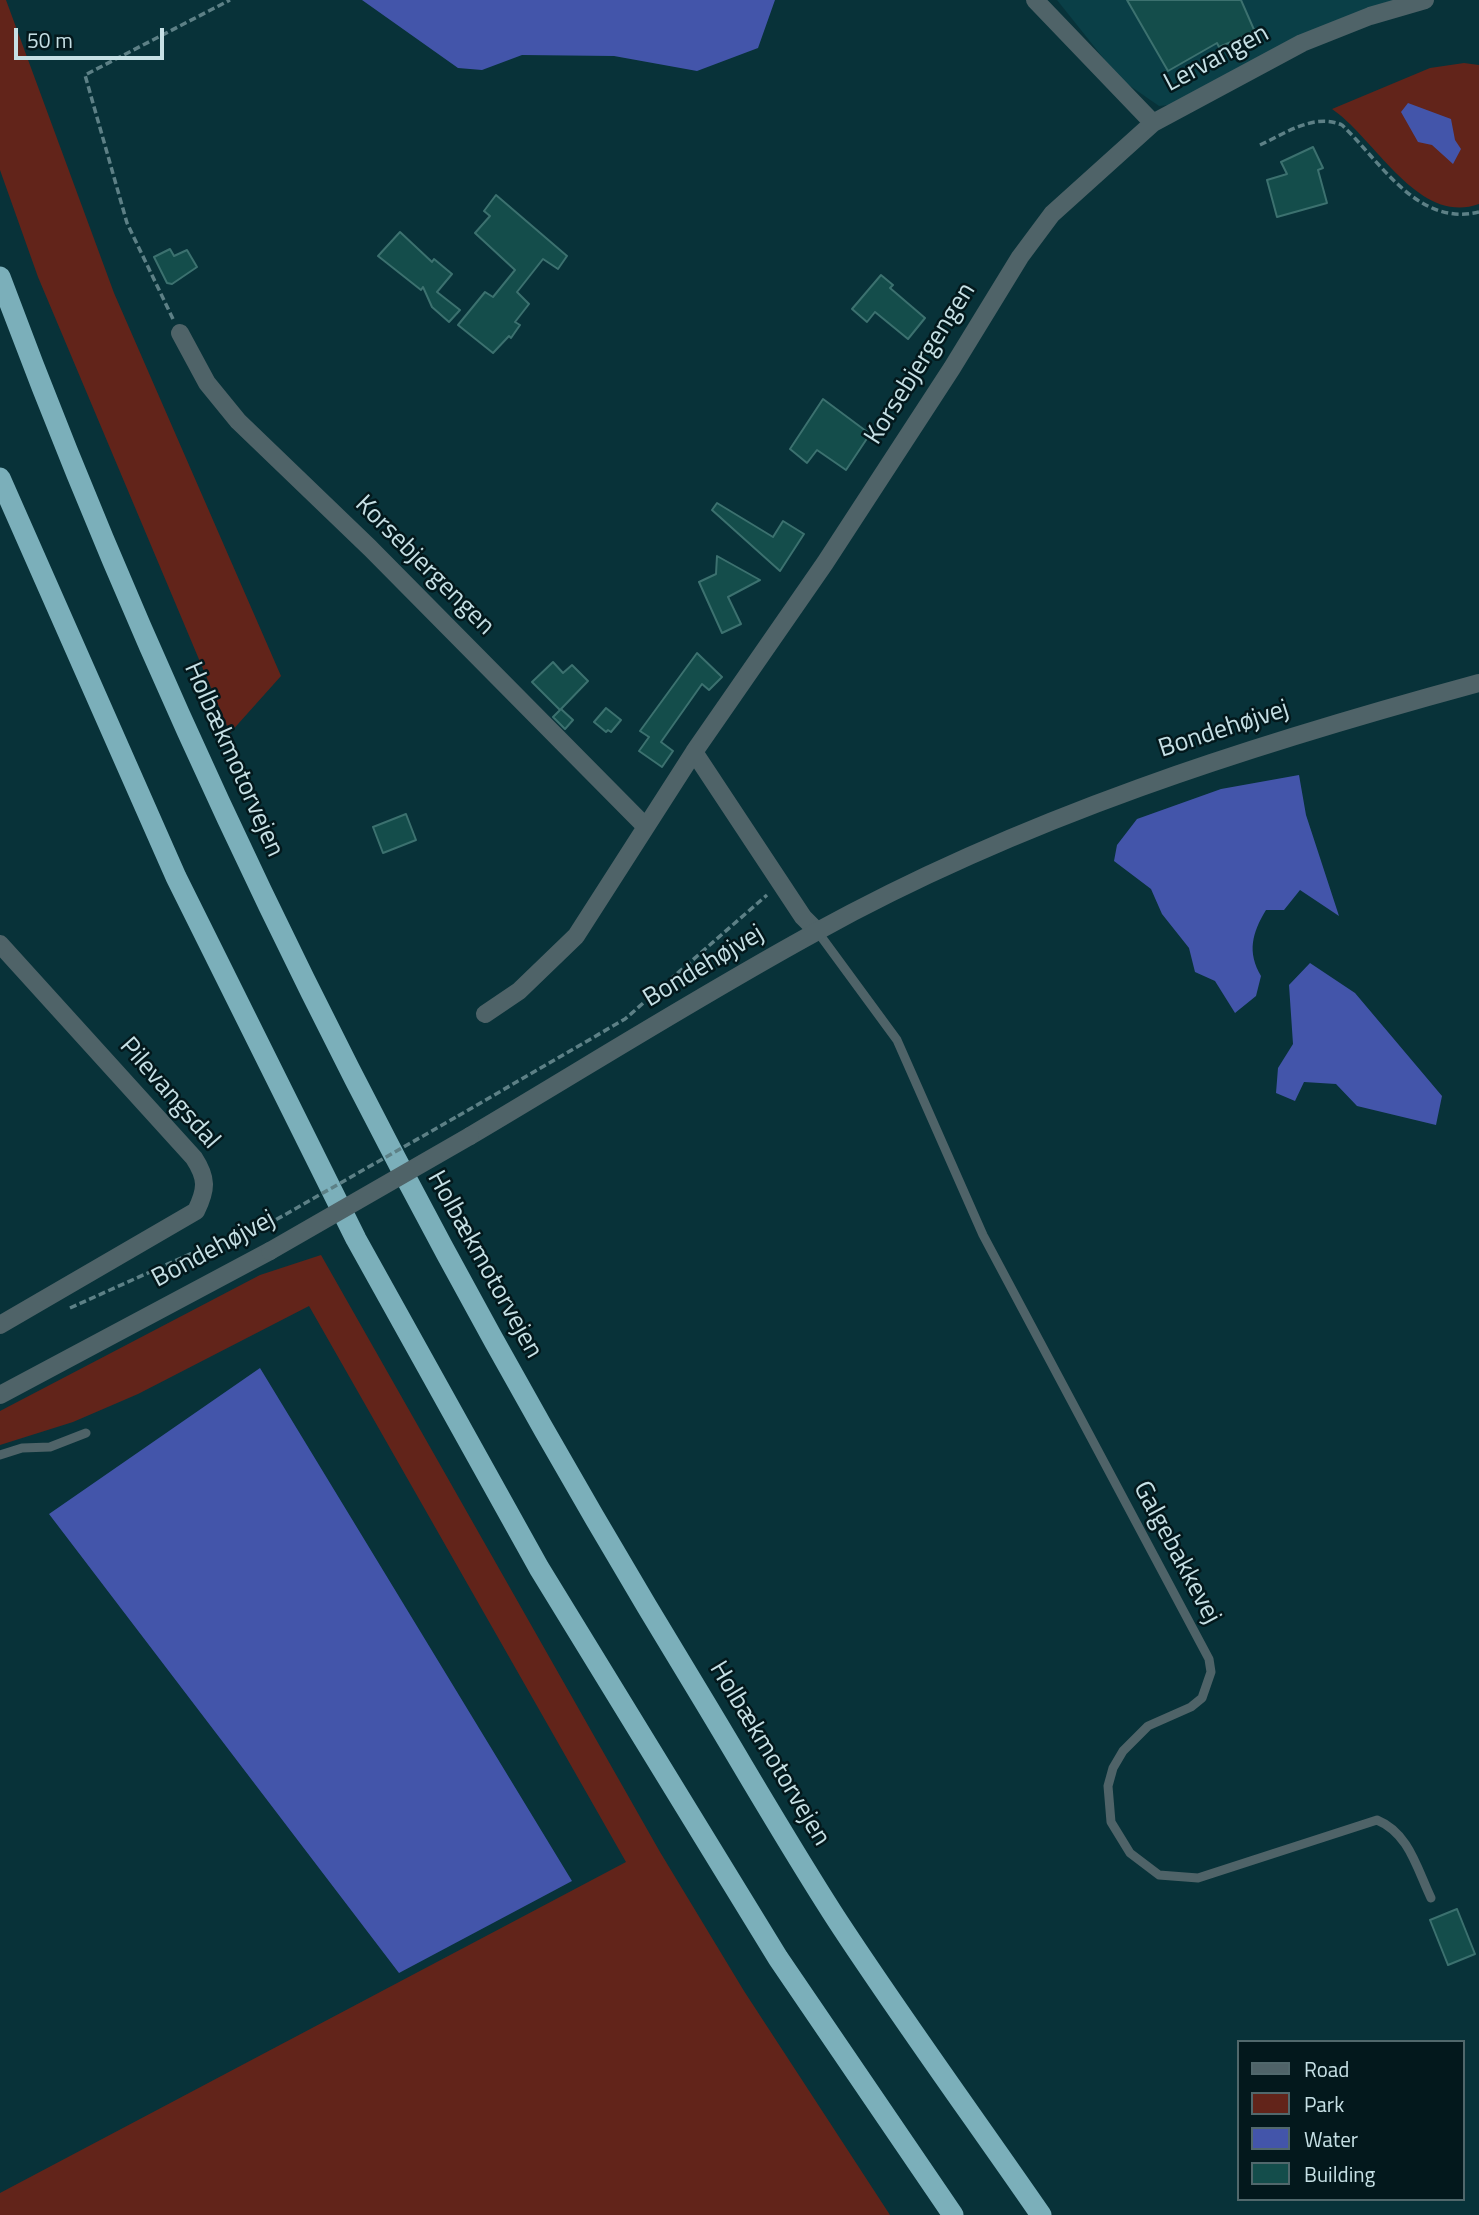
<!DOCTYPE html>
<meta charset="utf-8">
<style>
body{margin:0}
#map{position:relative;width:1479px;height:2215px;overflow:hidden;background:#083239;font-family:"Titillium Web",sans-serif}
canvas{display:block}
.legend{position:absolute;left:1237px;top:2040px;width:228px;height:161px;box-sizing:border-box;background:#03181c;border:2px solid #51686c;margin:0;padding:9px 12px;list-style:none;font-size:21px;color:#c6e0e5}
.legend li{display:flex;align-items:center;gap:14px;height:35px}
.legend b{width:35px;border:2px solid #51686c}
.scale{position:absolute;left:14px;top:28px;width:150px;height:32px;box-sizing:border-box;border:4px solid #c6e0e5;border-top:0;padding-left:9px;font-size:21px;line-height:24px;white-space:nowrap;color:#c6e0e5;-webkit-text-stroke:5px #03181c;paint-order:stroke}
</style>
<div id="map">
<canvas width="1479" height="2215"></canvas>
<ul class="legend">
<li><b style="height:9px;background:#4f6368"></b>Road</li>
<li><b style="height:19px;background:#62241a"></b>Park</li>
<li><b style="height:19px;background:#4355aa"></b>Water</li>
<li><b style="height:19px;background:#144d4b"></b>Building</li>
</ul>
<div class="scale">50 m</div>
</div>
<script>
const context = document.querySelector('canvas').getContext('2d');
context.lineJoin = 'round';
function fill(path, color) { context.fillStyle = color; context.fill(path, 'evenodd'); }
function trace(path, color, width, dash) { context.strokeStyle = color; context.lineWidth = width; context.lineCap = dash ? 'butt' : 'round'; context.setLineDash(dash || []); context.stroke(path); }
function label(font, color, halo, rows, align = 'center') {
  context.font = font + ' "Titillium Web",sans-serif'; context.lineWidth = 5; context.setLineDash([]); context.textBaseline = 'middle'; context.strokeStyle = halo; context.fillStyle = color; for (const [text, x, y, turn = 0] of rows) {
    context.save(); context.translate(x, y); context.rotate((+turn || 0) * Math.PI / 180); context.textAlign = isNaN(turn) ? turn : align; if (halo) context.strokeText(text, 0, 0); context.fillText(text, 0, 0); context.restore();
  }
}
fill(new Path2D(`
 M1057,0H1399L1179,104L1159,106L1120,79Z`), '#0a3f47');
fill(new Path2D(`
 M0,0H6L114,293L281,676L230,733L38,277L0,170Z
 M1464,63L1479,65V204C1418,226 1376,139 1332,109L1430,68Z
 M321,1255L660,1852L744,1991L890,2215H0V2193L626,1862L309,1306L138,1394L73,1422L0,1445V1411L260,1275Z`), '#62241a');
fill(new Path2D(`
 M362,0H775L758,48L697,71L614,56L522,55L482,70L458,68Z
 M1408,103L1451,119L1455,140L1461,149L1453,164L1432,145L1418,142L1401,112Z
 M1299,775L1306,815L1339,916L1300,890L1284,910H1266C1252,933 1247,952 1261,976L1256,996L1235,1013L1215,981L1195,972L1189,948L1162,914L1151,889L1114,861L1117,845L1137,819L1221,789Z
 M1310,963L1355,993L1442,1096L1436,1125L1357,1106L1336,1084L1304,1082L1295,1101L1276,1093L1278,1068L1293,1044L1289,985Z
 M260,1368L572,1881L399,1973L49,1514Z`), '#4355aa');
const building = new Path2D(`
 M1127,0H1241L1255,32L1219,47L1217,43L1168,71Z
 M1313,147L1323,168L1318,170L1327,203L1277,217L1267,180L1287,174L1281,162Z
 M496,195L567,256L558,269L543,259L517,292L529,304L515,322L520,325L511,338L509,336L493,353L458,325L485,292L493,297L515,270L475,233L490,216L484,211Z
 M400,232L432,262L434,259L452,274L437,292L460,310L449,322L432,307L423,287L421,290L378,256Z
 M170,249L174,256L187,250L197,267L172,284L167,283L154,257Z
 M881,275L893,285L890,288L925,318L908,339L875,312L867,322L852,309Z
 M823,399L870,434L846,470L817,450L807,463L790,449Z
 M717,503L773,537L783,521L804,534L780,571L712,510Z
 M717,556L760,580L728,597L741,624L722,633L699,582L716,574Z
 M697,653L722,677L709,690L702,684L661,742L673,751L662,767L639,751L649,737L640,731Z
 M553,662L563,673L572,665L588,681L561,709L573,720L565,729L553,717L560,710L532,682Z
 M606,708L621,720L611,732L608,730L606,732L594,722Z
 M406,814L416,840L383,853L373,827Z
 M1457,1909L1475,1954L1448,1965L1430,1920Z`);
fill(building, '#144d4b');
trace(building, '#3c716f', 2);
trace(new Path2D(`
 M1260,145C1286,133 1314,113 1342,125C1381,162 1417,227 1479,212
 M173,319L127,223L85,75L230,0
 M458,1116L625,1019L767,895
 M70,1308L190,1254L232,1243L258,1230`), '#5d8086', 3.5, [7, 3.5]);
trace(new Path2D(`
 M817,931L897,1040L983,1235L1209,1659L1211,1672L1202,1698L1191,1707L1148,1726L1123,1751L1113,1768L1108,1786L1111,1822L1130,1853L1159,1875L1198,1878L1377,1820C1409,1833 1417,1869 1431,1898
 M0,1455L22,1448L50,1447L86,1433`), '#4f6368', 9);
trace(new Path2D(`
 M1035,0L1153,123
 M180,333L207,383L238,421L370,548L646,827
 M694,752L803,917L817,931
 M0,944L194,1158C207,1178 207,1189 196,1211L0,1325
 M485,1014L519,991L576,936L694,752L825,563L952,368L1020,257L1052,214L1153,123L1302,43L1370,16L1425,0`), '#4f6368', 18);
trace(new Path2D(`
 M470,1136C585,1068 699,996 816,932C1024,817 1251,745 1479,683
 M0,1395L270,1251`), '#4f6368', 18);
trace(new Path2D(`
 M0,277C184,772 426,1246 701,1696C747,1772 791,1849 839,1923C904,2022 974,2118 1041,2215
 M0,478L176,877L356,1239L539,1568L778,1958L953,2215`), '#7bafba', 21);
trace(new Path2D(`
 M258,1230L458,1116`), '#5d8086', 3.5, [7, 3.5]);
trace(new Path2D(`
 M270,1251L470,1136`), '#4f6368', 18);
label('26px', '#c6e0e5', '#03181c', [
 ["Lervangen",1217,59,-28],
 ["Korsebjergengen",921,364,-58],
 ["Korsebjergengen",424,566,45],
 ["Bondehøjvej",1224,730,-18],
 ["Holbækmotorvejen",233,760,66],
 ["Bondehøjvej",704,967,-31],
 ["Pilevangsdal",169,1094,49],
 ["Bondehøjvej",214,1250,-28],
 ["Holbækmotorvejen",484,1265,61],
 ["Galgebakkevej",1176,1553,62],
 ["Holbækmotorvejen",769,1754,59]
]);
</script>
